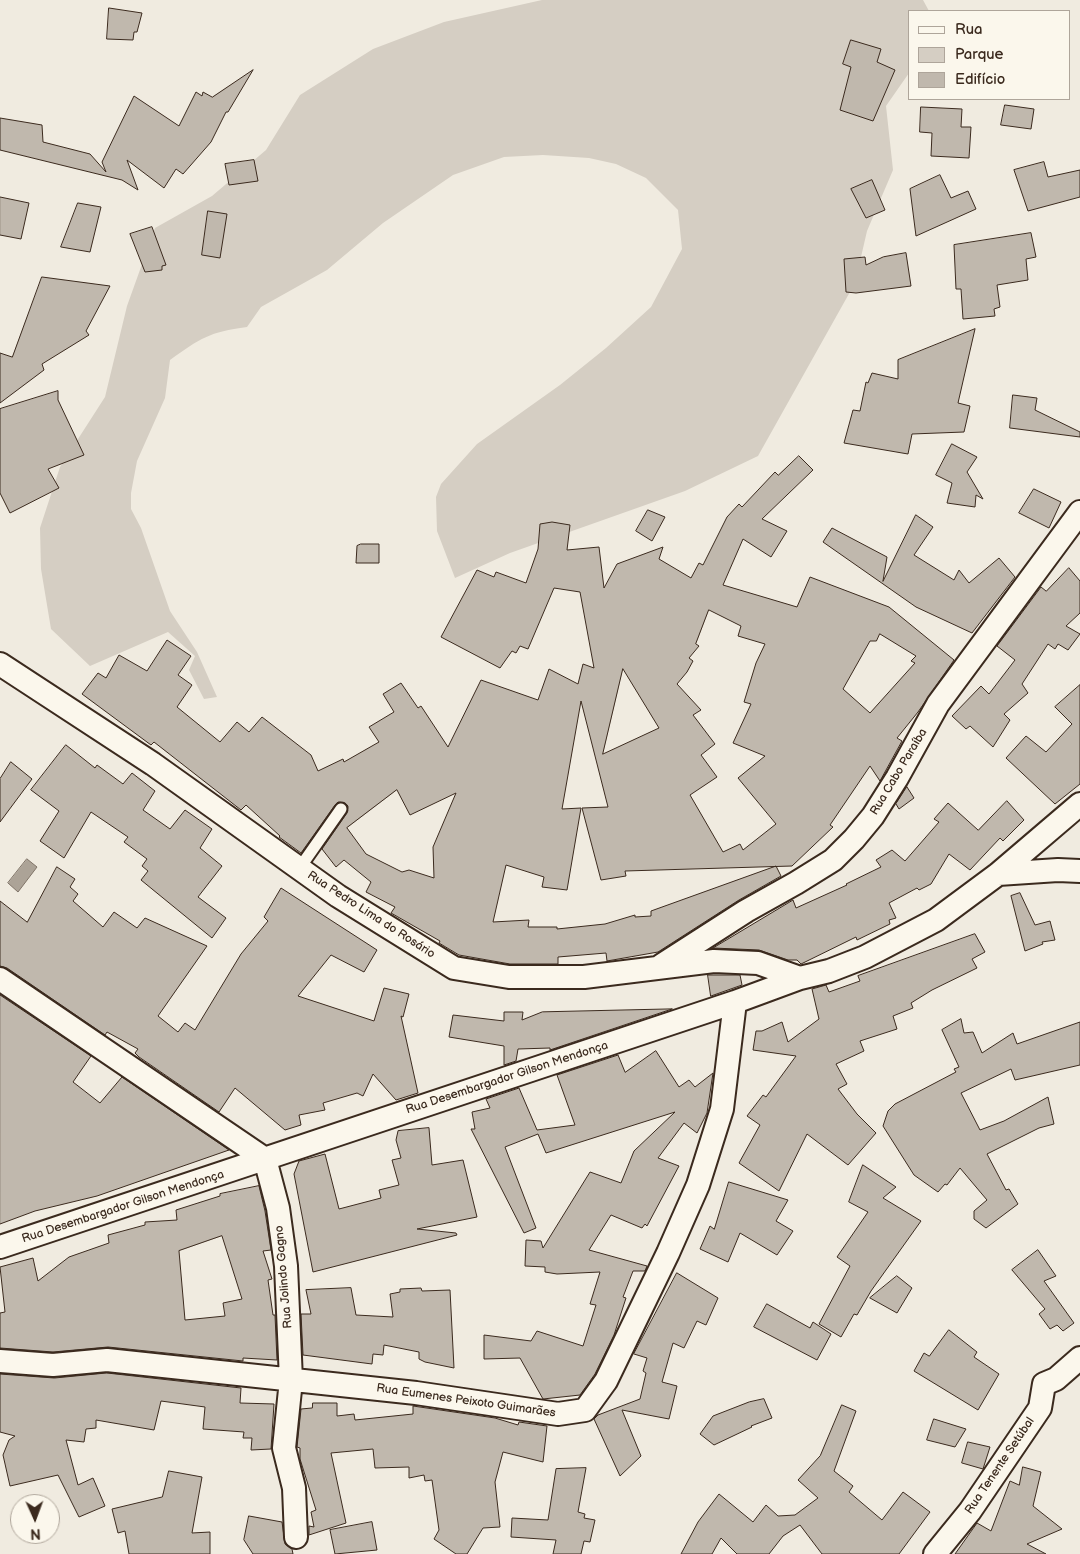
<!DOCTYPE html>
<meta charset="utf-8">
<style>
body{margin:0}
#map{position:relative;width:1080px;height:1554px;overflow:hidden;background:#f0ebe0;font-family:"Balsamiq Sans",sans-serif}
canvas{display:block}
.legend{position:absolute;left:908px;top:10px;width:162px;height:90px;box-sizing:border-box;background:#fbf7ec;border:1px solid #aea59a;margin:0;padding:6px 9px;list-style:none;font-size:15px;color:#3b2a1e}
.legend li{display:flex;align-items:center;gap:10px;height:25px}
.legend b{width:25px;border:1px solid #aea59a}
.north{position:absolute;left:10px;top:1494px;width:50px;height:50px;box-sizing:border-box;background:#fbf7ec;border:1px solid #aea59a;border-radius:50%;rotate:178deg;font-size:14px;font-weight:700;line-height:20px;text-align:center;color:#3b2a1e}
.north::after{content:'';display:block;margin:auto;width:18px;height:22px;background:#3b2a1e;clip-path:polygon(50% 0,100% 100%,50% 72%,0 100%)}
</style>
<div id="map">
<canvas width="1080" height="1554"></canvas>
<ul class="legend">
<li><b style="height:6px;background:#fbf7ec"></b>Rua</li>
<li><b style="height:14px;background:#d5cec3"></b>Parque</li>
<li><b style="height:14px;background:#c0b8ad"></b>Edifício</li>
</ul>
<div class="north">N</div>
</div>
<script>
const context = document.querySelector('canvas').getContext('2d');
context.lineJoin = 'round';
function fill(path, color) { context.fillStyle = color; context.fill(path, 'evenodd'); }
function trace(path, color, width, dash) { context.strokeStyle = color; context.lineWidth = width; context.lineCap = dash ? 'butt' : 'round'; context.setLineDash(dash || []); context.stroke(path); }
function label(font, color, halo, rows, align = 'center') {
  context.font = font + ' "Balsamiq Sans",sans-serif'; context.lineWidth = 4.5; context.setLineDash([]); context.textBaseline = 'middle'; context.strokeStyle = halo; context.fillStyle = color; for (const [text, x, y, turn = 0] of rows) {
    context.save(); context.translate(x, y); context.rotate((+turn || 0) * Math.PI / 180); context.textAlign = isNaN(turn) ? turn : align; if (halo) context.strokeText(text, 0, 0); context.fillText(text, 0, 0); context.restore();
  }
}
fill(new Path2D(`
 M542,0H923L929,11H909V73L886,106L893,170L867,231L855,283L758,456L685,491L510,553L455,578L437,531L436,497L441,484L477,444L560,385L606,348L651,307L682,249L678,210L646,178L616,164L589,158L543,155L504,157L453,175L383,223L327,270L261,307L247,327C209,332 201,338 170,360L165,398L137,461L131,493V509L141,528L170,611L197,652L217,697L204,699L189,670L195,656L168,632L90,666L51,629L41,569L40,528L60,467L105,397L127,306L155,228L212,196L266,150L300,95L373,49L444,22Z`), '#d5cec3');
const water = new Path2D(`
 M27,859L37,867L18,892L8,883Z`);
fill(water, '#aca397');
trace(water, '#7f7367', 1);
const building = new Path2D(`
 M109,8L142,13L137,32H134L133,40L107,39Z
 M851,40L881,49L877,62L895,70L873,121L840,110L851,67L843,64Z
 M253,70L228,112H226L211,142L183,174L176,169L164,188L127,160L138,190L122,180L0,150V118L42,125L43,142L90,154L106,172L102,162L134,96L179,126L196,92L202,96L203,92L212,97Z
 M1005,105L1034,109L1031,129L1001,125Z
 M921,107L962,109L961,127H971L969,158L931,156L932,133L920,132Z
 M254,160L258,181L229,185L225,164Z
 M1044,162L1048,177L1080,170V197L1028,211L1014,170Z
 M940,175L951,198L968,191L976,209L916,236L910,189Z
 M872,180L885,210L866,218L851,189Z
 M0,197L29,203L21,239L0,235Z
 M78,203L101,207L90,252L61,247Z
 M208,211L227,214L220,258L202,255Z
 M152,227L166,265L162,266V270L145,272L130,234Z
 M1031,233L1036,257L1026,259L1028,280L997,285L1000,307L994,309L995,316L963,319L961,289H956L954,245Z
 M906,253L911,286L856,293L846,292L844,259L865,257L866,265L883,257Z
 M42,277L110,286L86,331L89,335L42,364L44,370L0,403V353L12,357Z
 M975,329L958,403L970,406L964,432L912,434L908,454L844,443L853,410L860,411L866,382L868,383L872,373L898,379V360Z
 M58,391V400L84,455L48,469L59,488L10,513L0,493V409Z
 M1013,395L1037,398L1035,410L1080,432V437L1010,428Z
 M952,444L977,457L967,472L983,499L976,495L975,507L947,503L952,483L936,475Z
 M799,456L813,470L762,519L787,531L771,557L743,539L723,585L797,607L810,577L889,607L954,660L918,712L897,738L902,741L880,781L870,766L830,825L833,827L792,866L625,871L626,876L601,880L582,808L608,807L581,701L562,809L581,808L567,890L542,887L544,877L506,865L493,922L529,920L528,927H557V929L605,924L635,915V917L651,916V911L776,866L781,876L739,900L658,952L607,961L606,953L558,957V964H510L459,955L439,943L440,941L391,913L395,907L366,892L371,882L344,860L336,867L322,849L347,813L348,806L345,803L338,802L335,805L301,853L279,837L280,836L246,805L241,810L154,742L151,745L82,694L98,673L106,678L119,655L147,671L167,640L191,656L178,675L192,685L177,707L220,742L237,722L249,732L262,717L311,755L318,771L343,759L344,762L379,742L369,727L394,712L383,694L401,683L418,708L421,706L448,747L481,680L538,700L549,669L578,684L583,664L594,668L580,592L554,588L528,649L520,646L516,653L512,651L500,668L441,637L477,570L494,577L496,572L526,583L538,549L540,524L552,522L570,525L567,550L599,547L604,588L617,564L663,547L659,559L691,578L699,563L703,565L727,517L739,504L742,507L775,472L778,475ZM709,610L741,626L738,636L765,644L756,663L744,702L751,704L733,743L765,756L738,778L776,824L743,850L740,844L723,852L690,795L717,777L701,755L715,744L693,715L701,710L677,684L687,672L693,661L689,658L699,646L696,644ZM880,634L916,656L911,661L915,663L870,713L843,689L870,641H876ZM623,669L659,728L603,754ZM397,790L410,815L456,793L433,847L434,878L409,870L402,872L366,854L347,828Z
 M1034,489L1061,502L1049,528L1019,513Z
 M648,510L665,517L652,541L636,531Z
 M916,515L933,527L914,555L954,580L959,570L969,583L999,558L1015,577L972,633L916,607L823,542L832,528L887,557L883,581Z
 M361,544H379V563H356L357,546Z
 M1069,568L1080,581V613L1066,626L1080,634L1068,650L1058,644L1055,649L1048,644L1022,684L1028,693L1004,714L1010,720L993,747L970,726L966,729L952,716L981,686L989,694L1015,660L997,646L1041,587L1046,591Z
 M1080,685V784L1055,804L1006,758L1026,736L1046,752L1072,724L1055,707Z
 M66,745L95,768L97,765L123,784L132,773L155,791L143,810L170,829L185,810L212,829L200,848L222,866L198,897L226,918L212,938L141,880L148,871L142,866L147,859L124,842L128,837L91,812L64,858L40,841L59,811L31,790Z
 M11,762L32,779L0,822V779Z
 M907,787L914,798L899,809L896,804Z
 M1007,801L1024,820L1003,841L1000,838L970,870L949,854L931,884L919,890L917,888L889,903L896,918L889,920L890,924L857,940L856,937L801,964L797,960H788L759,950L713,948L793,900L796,908L847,885L846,884L881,867L876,860L892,850L905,861L939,822L934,819L948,803L978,830Z
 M57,867L75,879L70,887L78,894L73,901L103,927L114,912L137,928L145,918L207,946L158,1016L178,1032L185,1023L195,1030L241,954L268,921L264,917L281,888L377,950L364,972L331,955L298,996L374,1021L384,988L409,994L403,1017L401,1016L418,1093L396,1100L373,1074L363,1096L357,1093L323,1103L325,1110L299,1115L301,1125L285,1130L235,1088L219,1112L139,1057L135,1053L138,1049L107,1032L105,1035L7,968L0,966V901L27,922Z
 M1020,893L1035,925L1050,921L1055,940L1042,942L1043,944L1025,951L1011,896Z
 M975,934L985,952L972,959L977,968L932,990L911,1003L913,1008L893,1016L897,1029L860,1041L864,1051L836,1064L847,1084L838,1089L857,1114L876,1133L848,1165L807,1134L779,1191L739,1163L760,1125L747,1116L763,1095L766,1097L796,1056L753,1050L756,1031H762L782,1022L788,1042L819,1019L812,989L826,985L829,992L860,981L858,976Z
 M708,975H740L742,985L711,996Z
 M0,995L91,1056L73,1082L100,1103L122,1077L229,1150L97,1196L35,1211L0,1224Z
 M672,1009L550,1050V1048L518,1049L516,1061L504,1065V1046L449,1037L453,1015L504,1021V1012H523L522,1020L542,1012Z
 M961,1019L964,1033L973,1032L982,1053L1013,1033L1017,1044L1080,1022V1065L1015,1080L1011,1069L961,1093L980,1130L1004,1121L1048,1097L1054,1124L1039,1128L987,1154L1006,1190L1009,1189L1018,1204L986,1228L974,1219V1211L987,1200L960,1168L947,1185L945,1184L938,1192L914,1175L883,1126L888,1111L895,1104L956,1072L954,1069L959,1067L942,1030Z
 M656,1051L679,1087L689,1080L695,1087L713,1073L707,1113L697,1133L684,1123L658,1158L679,1166L647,1226L645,1224L642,1228L611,1215L589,1250L647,1266L645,1271H633L623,1297L626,1298L614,1335L595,1374L580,1395L543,1399L520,1358L484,1359V1335L531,1341L537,1331L583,1346L596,1305L590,1304L600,1272L557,1274L545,1272V1267L525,1266L526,1240L541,1241L543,1248L590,1172L621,1183L634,1151L675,1112L546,1153L538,1134L505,1147L536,1228L524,1233L471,1129H475L472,1112L490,1108L486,1099L519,1088L537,1130L575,1125L557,1075L618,1055L625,1072Z
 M429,1128L432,1165L463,1160L477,1217L417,1229L456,1233L457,1235L313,1272L294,1174L299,1161L325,1154L339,1209L381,1198L379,1190L399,1185L392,1160L401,1158L396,1140L398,1131Z
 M863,1165L896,1187L883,1198L921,1221L871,1291L857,1315L854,1314L841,1337L819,1324L850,1266L837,1257L868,1212L849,1202Z
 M729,1182L788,1200L776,1221L793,1231L777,1255L740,1233L728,1262L700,1249L710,1226L714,1229Z
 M259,1186L265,1211L271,1250L263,1251L272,1279L268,1280L273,1315H275L277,1360L243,1358V1361L108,1347L53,1352L0,1348V1313L5,1312L0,1267L33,1258L38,1281L69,1257L109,1243L108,1235L145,1225V1222L177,1220L176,1210L220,1196V1194ZM222,1236L242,1299L223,1303L225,1316L185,1320L179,1251Z
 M1038,1250L1056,1276L1044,1281L1074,1323L1063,1331L1057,1325L1050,1329L1039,1314L1045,1309L1012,1270Z
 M677,1273L718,1298L706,1325L697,1321L684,1348L673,1343L662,1382L677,1386L669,1419L622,1410L641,1456L620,1476L594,1419L598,1415L640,1399L646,1373L643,1371L647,1358L634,1354Z
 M897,1276L912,1288L897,1313L870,1298Z
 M351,1288L356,1315L393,1317L390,1294L400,1292V1289L421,1288L422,1291L450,1290L454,1368L425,1362L419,1359V1352L384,1345L383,1355L373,1354L372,1364L303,1355L301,1314H311L306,1290Z
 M767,1304L810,1328L813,1322L831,1334L817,1360L754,1327Z
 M949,1330L977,1352L974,1357L999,1374L978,1410L914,1371L924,1353L929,1356Z
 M107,1373L241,1388L240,1403L274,1404L271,1449L251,1450L252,1438H243L244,1432L203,1429L205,1407L161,1401L154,1430L96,1420V1428L86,1429L84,1442L66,1440L78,1485L93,1478L105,1506L79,1517L58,1475L10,1486L3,1455L9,1440L15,1436L0,1432V1374L54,1378Z
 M764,1399L772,1418L751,1426L752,1427L714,1445L700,1434L713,1416L749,1402Z
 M313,1403H337V1416L354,1414L355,1420L413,1414V1406L495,1418L518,1425L519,1422L547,1426L543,1462L503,1452L495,1482L500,1527L483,1528L467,1554H456L434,1539L439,1530L432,1480L425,1481L424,1475L409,1478V1467L375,1468L373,1449L331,1453L346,1523L309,1535V1526L314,1527L311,1512L316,1510L300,1459V1448L297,1447L301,1409L312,1408Z
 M842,1405L856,1411L834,1471L853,1486L849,1492L882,1520L903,1492L930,1512L899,1554H822L800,1525L783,1536L769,1554H737L721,1538L712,1554H681L698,1522L719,1494L753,1522L766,1505L778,1516L795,1515L818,1498L798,1480L820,1456Z
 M934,1419L966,1429L955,1447L927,1440Z
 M968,1442L990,1447L983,1469L962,1463Z
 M1023,1467L1041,1472L1033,1506L1062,1529L1027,1544L1046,1554H955L977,1523L991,1531L1010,1481L1019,1485Z
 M586,1468L578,1512L585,1514L584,1518L595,1520L590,1542L584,1541L581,1554H553L556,1540L511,1537L512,1518L548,1520L556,1469Z
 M169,1471L202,1477L192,1533L210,1532V1554H129L125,1531L118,1533L112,1509L162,1497Z
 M249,1516L282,1522L285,1544L292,1549L293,1554H253L244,1540Z
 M372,1522L377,1550L335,1554L330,1530Z`);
fill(building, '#c0b8ad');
trace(building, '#3b2a1e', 1);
const lane = new Path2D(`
 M297,867L301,866L341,809`);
const street = new Path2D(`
 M0,664L153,764L338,896L454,968L509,977H584L714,961L758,963L800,978
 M998,874L1058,870L1080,871
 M662,965L746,911L796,883L833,860L854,839L873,816L897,778L938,704L1080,512
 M0,979L265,1159L278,1208L286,1266L291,1380L284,1448L294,1488L296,1537
 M0,1247L735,1002L800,978L829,971L865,957L936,920L998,874L1080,804
 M0,1361L53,1365L107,1360L416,1393L558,1414L585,1410L606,1381L668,1253L698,1185L722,1109L735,1002
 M935,1554L970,1511L1040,1408L1044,1384L1056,1379L1080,1358`);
trace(lane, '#3b2a1e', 15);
trace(street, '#3b2a1e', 26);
trace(lane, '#fbf7ec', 11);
trace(street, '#fbf7ec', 22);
label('12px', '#3b2a1e', '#fbf7ec', [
 ["Rua Cabo Paraíba",899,772,-59],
 ["Rua Pedro Lima do Rosário",371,915,33],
 ["Rua Desembargador Gilson Mendonça",507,1078,-18],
 ["Rua Desembargador Gilson Mendonça",123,1207,-18],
 ["Rua Jolindo Gagno",284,1277,-95],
 ["Rua Eumenes Peixoto Guimarães",466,1401,8],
 ["Rua Tenente Setúbal",1000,1466,-56]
]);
</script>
